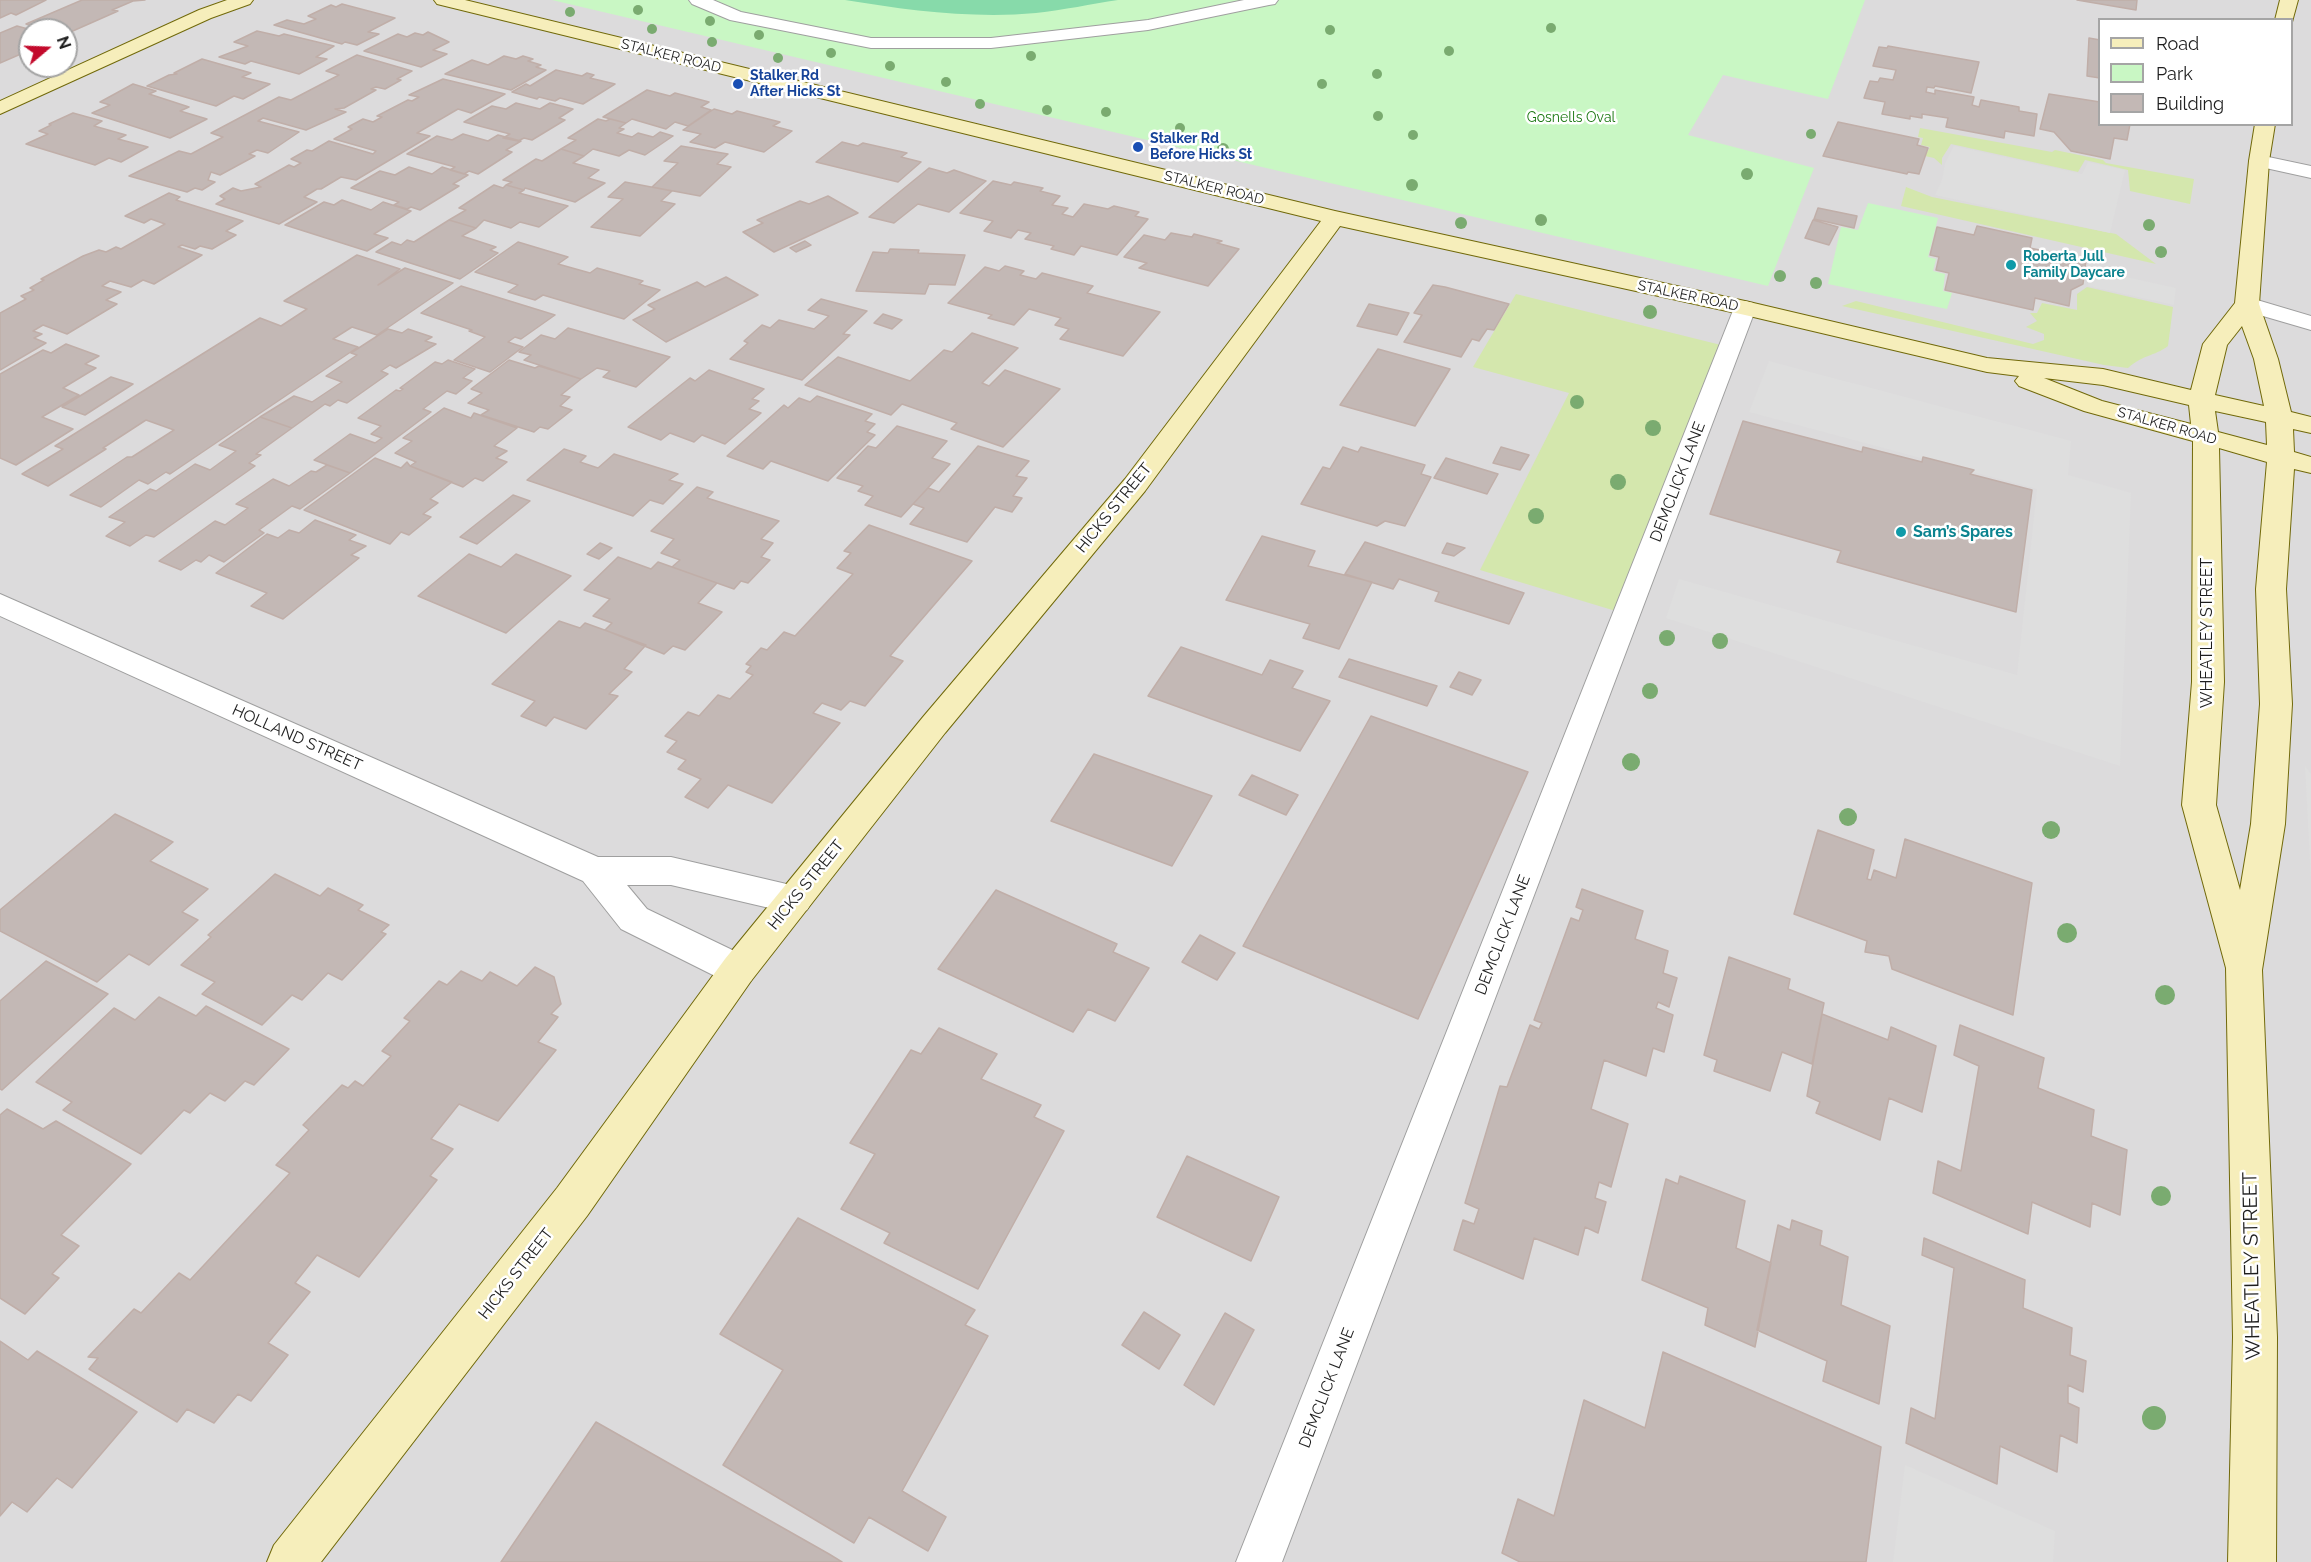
<!DOCTYPE html>
<meta charset="utf-8">
<style>
body{margin:0}
#map{position:relative;width:2311px;height:1562px;overflow:hidden;background:#efeae5;font-family:Raleway,sans-serif}
canvas{display:block}
.legend{position:absolute;left:2098px;top:18px;width:195px;height:108px;box-sizing:border-box;background:#fff;border:2px solid #a5a5a5;margin:0;padding:8px 10px;list-style:none;font-size:18px;color:#1e1e1e}
.legend li{display:flex;align-items:center;gap:12px;height:30px}
.legend b{width:30px;border:2px solid #a5a5a5}
.north{position:absolute;left:18px;top:18px;width:60px;height:60px;box-sizing:border-box;background:#fff;border:2px solid #a5a5a5;border-radius:50%;rotate:71deg;font-size:16px;font-weight:700;line-height:24px;text-align:center;color:#1e1e1e}
.north::after{content:'';display:block;margin:auto;width:21px;height:27px;background:#c30a2c;clip-path:polygon(50% 0,100% 100%,50% 72%,0 100%)}
</style>
<div id="map">
<canvas width="2311" height="1562"></canvas>
<ul class="legend">
<li><b style="height:8px;background:#f6eebb"></b>Road</li>
<li><b style="height:16px;background:#c9f7c4"></b>Park</li>
<li><b style="height:16px;background:#c3b8b5"></b>Building</li>
</ul>
<div class="north">N</div>
</div>
<script>
const context = document.querySelector('canvas').getContext('2d');
context.lineJoin = 'round';
function fill(path, color) { context.fillStyle = color; context.fill(path, 'evenodd'); }
function trace(path, color, width, dash) { context.strokeStyle = color; context.lineWidth = width; context.lineCap = dash ? 'butt' : 'round'; context.setLineDash(dash || []); context.stroke(path); }
function label(font, color, halo, rows, align = 'center') {
  context.font = font + ' Raleway,sans-serif'; context.lineWidth = 5; context.setLineDash([]); context.textBaseline = 'middle'; context.strokeStyle = halo; context.fillStyle = color; for (const [text, x, y, turn = 0] of rows) {
    context.save(); context.translate(x, y); context.rotate((+turn || 0) * Math.PI / 180); context.textAlign = isNaN(turn) ? turn : align; if (halo) context.strokeText(text, 0, 0); context.fillText(text, 0, 0); context.restore();
  }
}
fill(new Path2D(`
 M0,0H2311V1562H0ZM2100,20H2292V124H2100ZM30,30H66V66H30Z`), '#dcdbdc');
fill(new Path2D(`
 M1920,128L2052,152L2055,150L2103,160L2106,163L2194,179L2190,204L2130,191L2128,170L2085,160L2078,172L1951,144L1942,158V165L1934,158L1925,156L1930,147L1921,145L1923,138L1918,137Z
 M1906,187L1932,197L2116,234L2156,264L1901,206Z
 M2087,287L2173,307L2168,346C2153,357 2144,354 2128,368L2104,365L1842,306L1856,301L2033,344L2044,340V334L2026,327L2037,321L2030,313H2037L2042,303L2077,310V294Z
 M1516,294L1725,346L1619,612L1480,570L1569,393L1473,367Z`), '#d4e7ad');
fill(new Path2D(`
 M552,0H1865L1828,99L1723,75L1688,135L1814,168L1768,286Z
 M1868,203L1938,218L1928,257L1936,259L1933,271L1945,274L1943,291L1952,293L1947,309L1828,284L1841,227L1858,230Z`), '#c9f7c4');
fill(new Path2D(`
 M845,0H1118C1091,4 1064,10 1036,13C973,19 906,10 845,0Z`), '#87daaa');
fill(new Path2D(`
 M1954,146L2082,174L2088,162L2125,170L2110,233L1935,195L1942,180L1945,164Z
 M2089,269L2176,288L2174,305L2088,286Z
 M1769,361L2071,441L2068,475L2131,493L2120,766L1666,618L1679,579L2017,675L2037,489L1749,412Z
 M2305,766L2311,774V881Z
 M1905,1465L2055,1531L2053,1562H1893Z`), '#dedede');
const building = new Path2D(`
 M0,0H46L16,15L11,13L0,18Z
 M82,0H145L133,1L112,10L118,11L66,34V30H30V50L0,63V33L17,26L28,29L34,26L26,24Z
 M2077,0H2137L2136,10Z
 M342,4L395,18L368,32L379,34L357,45L345,42L342,44L274,25L287,20L304,24L316,19L308,16L331,5L336,7Z
 M257,31L279,36L284,34L334,46L316,57L327,59L299,74L251,61L245,64L219,57L248,46L234,42Z
 M428,32L449,42L433,50L447,54L421,67L364,51L398,34L407,37L415,33L423,35Z
 M2089,38L2100,40V78L2087,76Z
 M1888,46L1979,62L1971,93L1935,86L1934,88L1927,87L1926,92L1935,94V90L1974,97L1972,105L1979,107L1981,100L2019,107V111L2037,114L2034,136L2005,131L2004,138L1946,127L1948,118L1922,114V118L1910,116V119L1882,114L1885,102L1864,98L1870,81L1878,82L1880,78L1893,80L1896,70L1873,66L1879,47L1887,48Z
 M357,55L412,71L397,79L401,80L385,89L376,87L371,89L376,90L344,108L335,109L346,112L306,130L263,118L258,121L299,132L268,153L257,150L249,154L255,156L220,175L211,172L208,180L215,182L202,190L195,188L187,192L129,176L179,151L191,154L223,137L211,133L279,97L291,100L339,75L326,71Z
 M504,56L516,59L523,56L533,59L528,61L541,65L536,67L546,70L511,90L445,74L472,60L488,65Z
 M202,59L251,73L242,77L270,84L243,99L234,96L216,106L147,86L169,75L177,74L174,73Z
 M556,70L582,76L587,73L594,75L590,78L615,84L583,104L560,98L555,101L539,97L537,99L512,92L526,84L530,86Z
 M443,79L505,94L471,113L458,109L417,133L430,136L356,180L341,177L321,189H317L304,197L317,202L279,224L216,204L225,199L220,196L233,188L241,191L261,187L255,184L289,165L294,167L301,163L291,159L307,150L312,151L329,141L373,154L376,151L334,139L352,129L348,127L363,119L373,122L382,117L377,116L408,100L412,101L419,97L409,95Z
 M133,84L156,91L149,94L189,107L180,111L207,119L170,138L92,113L110,105L100,102Z
 M647,90L670,96L675,93L709,102L701,107L711,110L688,126L675,122L666,129L632,119L626,123L603,117Z
 M2049,94L2100,102V124H2130L2127,140L2114,138L2110,159L2071,151L2054,132L2040,129Z
 M516,103L540,109L550,103L573,109L559,118L565,120L532,140L524,138L518,141L503,138L510,134L464,122L492,106L506,109Z
 M714,109L732,114L737,111L780,122L773,126L792,131L764,152L725,142L715,148L690,142L701,134L683,130Z
 M73,113L102,121L94,126L126,135L118,139L148,147L121,162L109,158L95,165L26,144L48,134L39,131L51,125L49,124Z
 M598,119L606,121L610,119L626,123L619,128L624,129L617,133L632,137L638,133L653,137L660,132L673,136L645,155L629,150L619,156L593,149L584,156L561,149L576,140L568,138Z
 M1838,122L1919,139L1917,145L1928,148L1919,174L1908,172L1907,174L1823,156Z
 M463,134L488,141L498,135L521,141L506,150L512,152L478,174L469,171L464,174L450,170L455,167L407,154L437,136L452,140Z
 M842,142L858,146L863,143L907,153L901,157L921,162L898,182L816,162Z
 M681,146L728,154L717,164L731,167L700,196L652,187L678,163L664,161Z
 M561,149L584,156L573,163L599,170L588,178L605,183L575,202L525,188L524,190L506,185L512,182L503,180L536,159L542,161Z
 M409,167L432,174L442,167L468,175L453,184L459,186L420,210L411,207L407,209L394,205L399,202L351,188L380,171L395,175Z
 M929,168L947,173L954,170L986,181L949,212L918,204L894,223L869,217Z
 M993,181L1011,185L1014,182L1043,188L1040,191L1060,196L1052,205L1068,208L1062,214L1073,217L1084,204L1108,209L1114,206L1139,212L1135,216L1148,219L1117,255L1081,246L1074,255L1051,249L1054,246L1025,239L1031,233L1018,230L1011,238L984,231L993,221L960,213Z
 M625,182L672,191L661,201L675,204L640,236L591,227L623,199L608,197Z
 M494,185L503,188L506,185L524,190L519,193L568,206L539,227L520,222L511,228L484,220L476,228L449,220L466,210L459,208Z
 M169,193L180,197L176,200L243,221L226,231L236,235L212,249L200,246L195,249L182,245L178,247L202,255L154,284L143,280L131,287L110,281L102,286L121,292L106,300L117,304L67,334L43,325L33,331L42,334L34,338L46,343L0,370V313L26,299L21,296L34,290L30,288L44,280L41,279L83,256L99,250L106,252L116,247L121,249L165,224L151,219L144,223L125,216Z
 M828,196L858,213L774,252L743,232L763,223L757,220L800,201L809,204Z
 M342,200L371,210L383,202L411,211L374,234L388,238L367,251L285,225L324,202L334,205Z
 M1818,208L1857,216L1854,228L1814,219Z
 M449,220L476,228L462,236L496,247L490,250L498,253L460,279L376,252L392,242L401,245L407,240L414,242Z
 M1813,220L1838,227L1829,245L1805,238Z
 M1977,226L2032,238L2030,248L2086,260L2083,284L2071,290L2069,306L2035,298L2033,310L1945,290L1949,273L1936,270L1939,257L1930,255L1937,227L1974,235Z
 M1171,233L1192,237L1194,234L1222,241L1217,243L1239,249L1208,286L1139,268L1147,263L1124,257L1144,235L1165,240Z
 M805,241L811,245L796,252L790,248Z
 M518,242L568,257L558,264L590,273L597,268L643,281L639,284L660,290L624,319L543,295L535,300L508,292L518,285L475,272Z
 M890,249L919,250L918,253L965,255L955,285L929,284L925,294L856,291L873,252L888,253Z
 M357,255L400,269L378,285L405,268L453,283L377,335L352,327L333,339L358,347L170,474L166,472L148,484L139,480L101,507L70,495L127,457H132L174,430L146,420L103,448L106,449L48,486L22,474L63,449L55,446L260,318L281,326L307,309L284,301Z
 M1005,266L1024,271L1020,275L1036,279L1042,273L1093,286L1087,293L1160,312L1123,356L1060,339L1069,329L1055,325L1061,318L1029,309L1014,325L988,318L992,315L948,303L985,267L999,271Z
 M726,277L758,295L666,342L633,320L655,309L648,305L697,282L705,287Z
 M1433,285L1445,287L1509,304L1494,330L1487,329L1479,341L1472,339L1461,357L1404,342L1422,315L1414,313Z
 M461,286L555,315L521,339L515,337L508,342L523,347L490,372L454,360L485,337L469,331L472,330L421,313Z
 M821,299L867,311L843,334L850,335L802,380L730,359L748,343L744,341L762,325L770,328L779,320L814,329L829,316L808,310Z
 M1369,304L1409,313L1397,335L1357,326Z
 M883,314L902,320L892,329L874,323Z
 M568,328L670,357L636,387L603,377L610,371L597,368L581,379L524,360L531,355L519,352L541,335L555,339Z
 M388,329L402,333L408,329L432,337L425,341L436,344L396,368L390,365L381,371L388,374L347,403L338,400L330,406L325,404L292,428L260,417L294,396L312,402L342,382L326,376L357,355L351,353Z
 M972,333L1018,348L982,383L989,386L1005,370L1060,389L1003,447L951,429L957,423L902,404L891,415L805,385L838,357L910,381L944,350L952,352Z
 M66,344L99,356L85,364L96,368L63,388L79,395L42,417L73,429L16,465L0,458V374L43,350L51,353Z
 M1378,349L1450,369L1415,426L1340,405Z
 M448,360L475,369L463,378L472,381L456,394L447,391L423,409L431,412L350,473L314,460L350,434L375,443L382,438L371,434L381,426L358,418L396,390L400,391L403,389L400,388L435,362L442,364Z
 M509,360L535,368L539,366L581,379L561,395L570,397L560,406L572,410L548,429L540,427L534,432L481,415L489,410L468,403L482,393L471,389Z
 M709,370L764,389L752,399L759,401L749,409L761,413L725,444L702,435L694,442L670,433L661,440L628,427L690,378L695,381Z
 M111,377L133,384L85,415L62,407Z
 M817,396L872,414L865,421L875,424L867,432L875,435L828,481L771,461L763,469L727,456L784,405L788,408L799,398L810,402Z
 M444,408L471,418L474,413L517,428L494,446L507,451L496,458L507,462L483,481L475,478L463,487L410,466L416,462L395,453L412,441L403,438Z
 M260,417L292,428L256,454L261,455L249,463L255,466L154,537L146,535L130,546L106,536L125,522L109,517L150,489L156,491L195,464L210,470L236,451L219,445Z
 M1743,421L1862,452L1863,447L1922,462L1923,457L1974,470L1970,474L2032,490L2016,612L1837,562L1841,551L1710,514Z
 M897,426L947,441L932,458L950,464L901,517L865,505L873,496L858,491L863,486L837,478L868,446L876,448Z
 M978,446L1029,461L1016,476L1027,478L1013,496L1022,498L1012,512L995,507L967,542L910,524L924,508L913,504L928,488L939,492Z
 M1343,447L1358,452L1361,447L1425,465L1421,474L1431,477L1405,526L1385,521L1377,526L1301,504L1323,467L1330,469Z
 M1501,447L1529,455L1520,470L1493,463Z
 M564,449L586,456L580,462L598,468L614,454L678,474L669,480L683,484L663,504L650,500L633,516L527,480Z
 M375,458L401,468L407,462L410,466L452,482L430,499L438,503L423,514L431,517L409,535L401,532L390,544L304,510Z
 M1446,458L1498,474L1487,494L1434,478Z
 M327,465L350,473L300,509L292,506L259,530L264,533L224,562L209,555L201,562L196,560L181,570L159,561L215,521L225,525L248,508L236,504L273,479L289,486L311,471L316,472Z
 M697,487L713,492L707,498L779,521L761,539L773,543L761,557L770,560L748,583L741,581L734,589L717,583L672,567L680,560L661,553L674,539L651,531Z
 M513,495L530,501L477,544L460,537Z
 M315,520L356,535L349,540L366,546L351,555L359,558L283,619L251,606L267,593L216,573L267,534L278,538L289,530L299,533Z
 M869,525L972,561L890,656L903,661L865,706L850,701L841,710L822,703L813,713L840,723L772,803L728,785L708,808L685,797L701,779L678,769L686,760L667,752L677,741L665,736L688,712L699,716L718,695L730,699L753,675L746,672L751,666L746,664L761,648L767,650L784,632L795,636L853,574L837,568L851,553L844,551Z
 M1262,536L1315,551L1308,566L1372,582L1339,649L1303,638L1310,624L1226,600Z
 M1365,542L1524,593L1509,624L1435,601L1439,592L1399,579L1393,589L1345,574Z
 M600,543L612,548L599,559L587,554Z
 M1447,543L1465,548L1454,556L1442,553Z
 M469,554L501,567L516,554L571,576L506,633L418,596Z
 M618,557L651,569L658,562L717,583L698,603L722,612L685,650L673,646L664,654L605,630L612,623L593,616L610,599L584,590Z
 M559,621L580,628L585,623L646,645L624,669L632,672L609,694L618,696L586,729L554,717L546,726L521,716L535,701L492,684Z
 M1181,647L1262,675L1270,660L1303,671L1292,688L1330,701L1300,751L1148,696Z
 M1349,659L1437,686L1427,706L1339,677Z
 M1459,672L1481,680L1472,695L1450,687Z
 M1371,716L1528,772L1418,1019L1243,946Z
 M1094,754L1212,796L1172,866L1051,821Z
 M1252,775L1298,795L1286,815L1239,795Z
 M115,814L173,842L150,861L208,889L182,912L198,920L149,965L129,954L97,982L0,931V910Z
 M1818,830L1874,850L1867,879L1871,880L1874,870L1896,878L1905,839L2032,883L2013,1015L1892,969L1889,956L1865,952L1867,941L1794,914Z
 M275,874L320,896L328,888L363,905L358,910L389,925L381,932L386,934L342,980L328,973L302,1000L292,995L262,1025L202,994L215,982L181,965L211,937L208,935Z
 M1582,889L1643,911L1635,939L1668,951L1663,973L1677,978L1669,1007L1658,1002L1656,1008L1673,1015L1664,1052L1653,1048L1646,1076L1604,1060L1591,1109L1628,1124L1611,1187L1599,1182L1595,1198L1606,1202L1598,1233L1585,1227L1578,1255L1534,1238L1523,1279L1454,1250L1463,1220L1474,1224L1479,1209L1465,1203L1500,1086L1507,1087L1530,1025L1539,1029L1542,1023L1534,1020L1571,918L1579,921L1583,910L1576,907Z
 M996,890L1117,944L1113,952L1149,968L1115,1021L1088,1009L1073,1032L938,969Z
 M1200,935L1235,953L1217,980L1182,962Z
 M1729,957L1790,979L1788,989L1824,1003L1812,1064L1782,1052L1770,1091L1714,1071L1717,1060L1704,1055Z
 M46,961L108,994L2,1090L0,1089V1001Z
 M535,967L554,977L561,1004L551,1014L558,1017L538,1042L556,1050L498,1121L459,1104L431,1139L453,1149L430,1176L437,1180L359,1277L317,1255L295,1283L310,1292L268,1343L288,1355L251,1401L238,1394L214,1423L187,1409L177,1422L89,1369L98,1358L88,1357L134,1309L141,1313L179,1273L190,1280L290,1173L276,1165L309,1130L303,1125L342,1085L348,1088L355,1081L363,1086L391,1056L382,1051L410,1021L404,1018L439,981L447,985L461,971L482,981L490,972L517,986Z
 M159,997L196,1016L206,1006L289,1049L254,1085L245,1081L225,1101L210,1093L190,1113L184,1110L141,1154L63,1110L72,1102L36,1082L114,1008L135,1020Z
 M1822,1014L1888,1040L1891,1027L1936,1046L1922,1112L1889,1098L1880,1140L1816,1113L1820,1102L1807,1096Z
 M1960,1025L2044,1058L2038,1088L2094,1110L2091,1136L2127,1150L2120,1215L2092,1203L2090,1227L2032,1202L2028,1234L1933,1193L1938,1161L1961,1171L1979,1066L1954,1055Z
 M939,1028L997,1054L981,1079L1041,1105L1034,1117L1064,1131L978,1289L884,1243L890,1233L841,1209L875,1154L850,1143L911,1050L921,1054Z
 M7,1109L43,1129L56,1121L131,1164L61,1235L79,1246L52,1274L59,1278L25,1314L0,1298V1115Z
 M1187,1156L1279,1197L1251,1261L1157,1217Z
 M1680,1176L1745,1201L1736,1248L1771,1263L1755,1347L1705,1325L1708,1308L1642,1280L1666,1179L1678,1184Z
 M798,1218L975,1310L965,1325L988,1336L902,1491L946,1517L928,1551L869,1517L854,1543L723,1465L783,1370L720,1334Z
 M1792,1220L1822,1231L1820,1245L1848,1257L1841,1305L1890,1326L1879,1404L1823,1381L1827,1361L1757,1330L1778,1225L1790,1230Z
 M1924,1238L2025,1280L2023,1308L2072,1328L2070,1355L2086,1361L2083,1392L2068,1385V1403L2079,1408L2077,1443L2060,1435L2057,1472L2000,1446L1997,1484L1906,1443L1911,1408L1935,1419L1954,1268L1922,1255Z
 M1144,1312L1180,1335L1159,1369L1122,1345Z
 M1225,1313L1254,1330L1214,1405L1184,1385Z
 M0,1341L28,1360L37,1351L137,1412L72,1488L57,1478L27,1512L12,1502L0,1516Z
 M1663,1352L1881,1447L1866,1562H1520L1502,1553L1518,1499L1554,1516L1584,1400L1645,1428Z
 M596,1422L829,1554L842,1562H501Z`);
fill(building, '#c3b8b5');
trace(building, '#c0aea8', 1.5);
const lane = new Path2D(`
 M689,0H713L741,12L871,38H991L1148,20L1244,0H1278L1275,4L1269,5L1148,30L991,48H871L730,20L692,4Z
 M2259,155L2311,166V178L2252,165L2249,161L2252,157Z
 M2247,297L2311,316V330L2239,309L2236,304L2239,299Z
 M1745,301L1753,303L1756,308L1282,1562H1236L1734,308L1737,303Z`);
const street = new Path2D(`
 M0,594L598,857H671L795,886L807,890L813,900L807,910L795,914L671,885H627L647,909L751,959L756,970L751,981L738,986L725,981L621,929L583,881L0,616Z`);
const secondary = new Path2D(`
 M227,0H253L250,4L211,18L0,114V101L199,10Z
 M434,0H465L1335,211L1745,301L1987,358L2103,369L2191,390L2203,344L2235,303L2249,161L2255,124H2275L2269,161L2259,304L2278,359L2291,412L2311,417V433L2293,429L2294,452L2311,457V473L2294,469L2286,589L2292,704L2285,824L2262,970L2277,1337L2276,1562H2228L2233,1337L2226,968L2182,805L2192,682L2193,441L2084,411L2019,386L2015,381L2019,376L1987,372L1745,315L1340,226L1145,491L945,733L751,981L587,1216L321,1562H267L274,1545L557,1188L725,959L923,717L1125,479L1321,221L437,4ZM2242,326L2254,359L2264,406L2215,395L2227,345ZM2044,378L2103,385L2189,405L2191,424L2102,401ZM2215,411L2266,422L2267,445L2218,432ZM2219,448L2267,462L2256,589L2260,704L2251,824L2240,890L2216,805L2224,682Z
 M2280,0H2298L2292,22V20H2275Z`);
trace(lane, '#9f9f9f', 2);
trace(street, '#9f9f9f', 2);
trace(secondary, '#71690a', 2);
fill(lane, '#fff');
fill(street, '#fff');
fill(secondary, '#f6eebb');
context.fillStyle = '#7aab70';
for (const [x, y, r] of [
 [638,10,5],
 [570,12,5],
 [710,21,5],
 [1551,28,5],
 [652,29,5],
 [1330,30,5],
 [759,35,5],
 [712,42,5],
 [1449,51,5],
 [831,53,5],
 [1031,56,5],
 [778,58,5],
 [890,66,5],
 [1377,74,5],
 [946,82,5],
 [1322,84,5],
 [980,104,5],
 [1047,110,5],
 [1106,112,5],
 [1378,116,5],
 [1180,128,5],
 [1811,134,5],
 [1413,135,5],
 [1223,149,6],
 [1747,174,6],
 [1412,185,6],
 [1541,220,6],
 [1461,223,6],
 [2149,225,6],
 [2161,252,6],
 [1780,276,6],
 [1816,283,6],
 [1650,312,7],
 [1577,402,7],
 [1653,428,8],
 [1618,482,8],
 [1536,516,8],
 [1667,638,8],
 [1720,641,8],
 [1650,691,8],
 [1631,762,9],
 [1848,817,9],
 [2051,830,9],
 [2067,933,10],
 [2165,995,10],
 [2161,1196,10],
 [2154,1418,12]
]) { context.beginPath(); context.arc(x, y, r, 0, 2 * Math.PI); context.fill(); }
for (const [x, y, r, color] of [
 [738,84,6,"#1a4fb4"],
 [1138,147,6,"#1a4fb4"],
 [2011,265,6,"#0f9aa8"],
 [1901,532,6,"#0f9aa8"]
]) { const dot = new Path2D(); dot.arc(x, y, r, 0, 2 * Math.PI); context.fillStyle = color; context.fill(dot); trace(dot, '#fff', 2); }
label('14px', '#1e1e1e', '#fff', [
 ["STALKER ROAD",671,56,14],
 ["STALKER ROAD",1214,188,14],
 ["STALKER ROAD",1688,296,12],
 ["STALKER ROAD",2167,426,16]
]);
label('bold 14px', '#164399', '#fff', [
 ["Stalker Rd",750,76],
 ["After Hicks St",750,92],
 ["Stalker Rd",1150,139],
 ["Before Hicks St",1150,155]
], 'left');
label('14px', '#1b7811', '#fff', [
 ["Gosnells Oval",1571,118]
]);
label('bold 14px', '#0d838f', '#fff', [
 ["Roberta Jull",2023,257],
 ["Family Daycare",2023,273]
], 'left');
label('16px', '#1e1e1e', '#fff', [
 ["DEMCLICK LANE",1678,482,-69],
 ["HICKS STREET",1114,508,-51],
 ["WHEATLEY STREET",2207,633,-90],
 ["HOLLAND STREET",297,738,24],
 ["HICKS STREET",806,885,-51],
 ["DEMCLICK LANE",1503,935,-69],
 ["HICKS STREET",516,1274,-52],
 ["DEMCLICK LANE",1327,1388,-69]
]);
label('bold 16px', '#0d838f', '#fff', [
 ["Sam’s Spares",1913,532]
], 'left');
label('20px', '#1e1e1e', '#fff', [
 ["WHEATLEY STREET",2252,1266,-91]
]);
</script>
